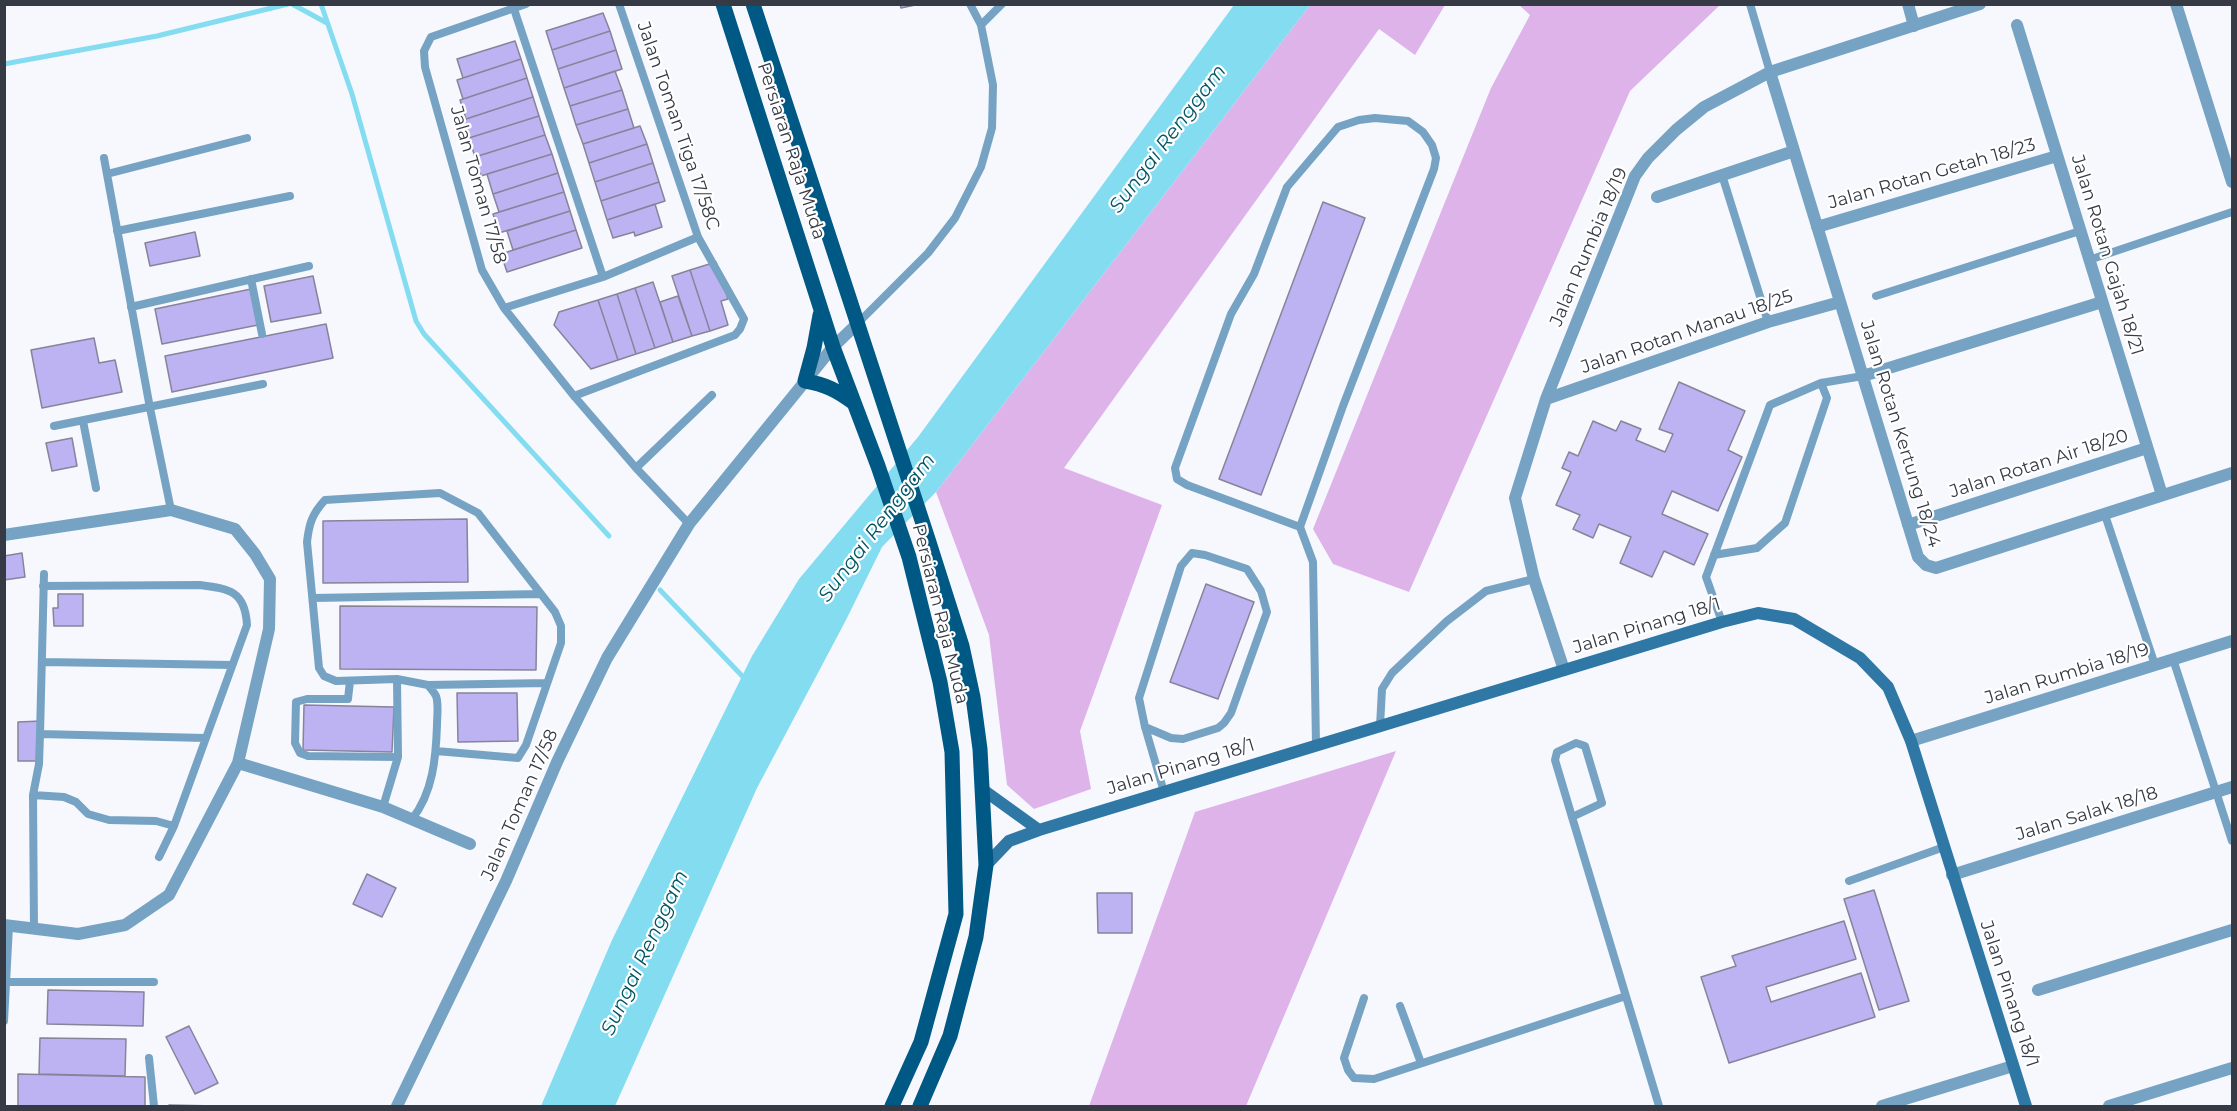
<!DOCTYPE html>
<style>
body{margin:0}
#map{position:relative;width:2237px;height:1111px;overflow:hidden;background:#f6f8fd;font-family:Montserrat,sans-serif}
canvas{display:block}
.frame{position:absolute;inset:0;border:6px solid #363a44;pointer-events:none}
</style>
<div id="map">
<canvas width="2237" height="1111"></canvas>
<div class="frame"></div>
</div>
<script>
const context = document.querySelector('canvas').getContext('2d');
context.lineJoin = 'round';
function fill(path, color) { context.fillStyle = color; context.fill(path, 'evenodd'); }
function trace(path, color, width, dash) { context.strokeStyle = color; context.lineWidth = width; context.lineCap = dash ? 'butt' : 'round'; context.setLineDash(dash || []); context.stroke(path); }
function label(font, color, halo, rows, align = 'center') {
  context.font = font + ' Montserrat,sans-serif'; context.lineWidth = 4.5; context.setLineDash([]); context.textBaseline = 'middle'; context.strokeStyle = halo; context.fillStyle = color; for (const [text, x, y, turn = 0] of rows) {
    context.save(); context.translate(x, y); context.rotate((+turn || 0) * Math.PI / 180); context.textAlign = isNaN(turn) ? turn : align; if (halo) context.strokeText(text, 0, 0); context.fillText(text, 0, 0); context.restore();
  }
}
fill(new Path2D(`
 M1310,5H1445L1415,55L1379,29L1064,468L1162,505L1080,731L1091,789L1034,809L1007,785L989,635L936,492Z
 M1519,5H1720L1630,91L1409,592L1333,564L1313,529L1491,88L1530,15Z
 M1396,751L1246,1106H1089L1195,812Z`), '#ddb3e9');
fill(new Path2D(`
 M1234,5H1310L936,492L882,547L846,620L757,788L615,1106H541L612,940L752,656L799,579L918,437Z`), '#84dcf1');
trace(new Path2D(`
 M292,4L327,23
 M321,4L352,94L416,321L424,334L609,536
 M4,64L157,36L288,4
 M660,590L746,680`), '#84dcf1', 5);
const building = new Path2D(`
 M900,4H920L901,8Z
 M603,13L610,31L552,50L546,31Z
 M610,31L616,50L558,69L552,50Z
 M515,41L521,59L463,78L457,59Z
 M616,50L622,69L564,88L558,69Z
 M521,59L527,78L463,99L457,80Z
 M615,71L622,90L570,106L564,88Z
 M527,78L533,97L466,119L460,100Z
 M622,90L628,109L576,125L570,106Z
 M533,97L539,116L469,138L463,120Z
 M628,109L634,128L583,144L576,125Z
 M539,116L545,135L475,157L469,138Z
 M640,126L647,144L589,163L583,144Z
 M545,135L552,154L481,176L475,157Z
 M647,144L653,163L595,182L589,163Z
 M552,154L558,173L493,194L487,174Z
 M653,163L659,182L601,201L595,182Z
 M558,173L564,192L499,212L493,194Z
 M659,182L665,201L607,220L601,201Z
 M564,192L570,211L499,233L493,214Z
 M1323,202L1365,218L1261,495L1219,479Z
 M655,204L662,227L635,236L634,232L613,238L607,220Z
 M570,211L576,230L513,250L507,231Z
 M576,230L582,248L507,272L501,254Z
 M195,232L200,256L150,266L145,243Z
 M716,262L728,299L721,301L728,325L710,331L690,270Z
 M690,270L710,331L692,336L672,276Z
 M313,276L321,313L271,322L264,286Z
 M653,282L673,342L655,348L635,288Z
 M635,288L655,348L636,354L617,294Z
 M251,289L258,325L162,344L155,309Z
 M617,294L636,354L618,360L598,300Z
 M678,296L692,336L673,342L660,302Z
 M598,300L618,360L591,369L554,325L559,312Z
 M326,324L333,358L172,392L165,356Z
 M94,338L99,363L115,360L122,392L42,408L31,350Z
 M1679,382L1745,411L1728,450L1742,457L1718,511L1672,491L1662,514L1708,534L1694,565L1664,551L1652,577L1620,563L1631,537L1599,524L1593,538L1573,529L1580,515L1556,505L1571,472L1562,468L1569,452L1578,456L1593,421L1616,431L1621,421L1641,429L1636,440L1665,452L1673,434L1659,429Z
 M72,438L77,466L52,471L46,443Z
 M467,519L468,582L323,583V521Z
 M22,553L25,577L4,580V556Z
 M1206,584L1254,602L1218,699L1170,682Z
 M58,594H83V626H54L53,608H58Z
 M340,606L537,607L536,670L340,669Z
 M457,693H517L518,741L458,742Z
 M304,705L394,707L392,752L303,750Z
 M41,721V761H18V722Z
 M367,874L396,888L382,917L353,904Z
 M1874,890L1909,1001L1879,1010L1844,899Z
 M1097,893H1132V933H1098Z
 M1844,921L1856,959L1766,987L1771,1002L1861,973L1875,1017L1729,1063L1701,977L1736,966L1732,956Z
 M48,990L144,992L143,1026L47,1024Z
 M189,1026L218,1083L195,1094L166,1037Z
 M40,1038L126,1039L125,1076L39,1074Z
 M18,1074L145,1077V1106H18Z
 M169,1105L216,1106H169Z`);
fill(building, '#beb3f2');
trace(building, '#87839a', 1.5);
trace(new Path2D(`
 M526,4L431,37L424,51L425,67L482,270L504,308L574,396L636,468L689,524
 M1750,4L1770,72
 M514,9L603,277
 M981,25L1002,4
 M104,158L150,408L171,510
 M107,174L247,138
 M1722,175L1768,322
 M117,231L290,196
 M2089,260L2232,212
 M251,279L262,334
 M1876,296L2080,231
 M131,307L309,266
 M504,308L603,277L698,237
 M858,323L928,253L955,218L981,167L992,128L993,85L981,25L970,4
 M574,396L735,335L740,329L744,319L698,237L619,4
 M83,421L96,488
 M54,426L263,384
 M636,468L712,395
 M2105,515L2155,665
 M1300,527L1343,406L1434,169L1436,158L1432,145L1423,132L1408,121L1375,118L1359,120L1338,127L1287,187L1254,274L1231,314L1175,468L1177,479L1187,485L1300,527L1313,562L1316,745
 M1714,555L1757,548L1785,523L1827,398L1821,383
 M43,586L200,585C230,589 245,591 247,625L174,826L159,857
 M313,598L541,594
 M1722,622L1706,577L1770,405L1821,383L1863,376
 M2173,659L2232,841
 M43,662L232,665
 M350,681L348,699H307L296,702L295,743L300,753L308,756L398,757
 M428,685L547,683
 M1380,726L1382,689L1392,673L1447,621L1486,591L1534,579
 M1145,727L1171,738L1183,739L1218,728L1224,723L1231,713L1267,612L1261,591L1247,569L1205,555L1192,553L1181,566L1139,698L1145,727L1164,792
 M40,734L205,738
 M1576,743L1585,746L1602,803L1572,817L1555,760L1557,752Z
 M33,795L64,797L76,802L88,814L109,820L156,821L174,826
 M383,807L398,757L397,679
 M1572,817L1659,1106
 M412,819C433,793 436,757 437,725C437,715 439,705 436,696C434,692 431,689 428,685L397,679L336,681L324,676L319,668L307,542C309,524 312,514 325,500L440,493L478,513L555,612L561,626V643L526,745L518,758L436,751
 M1849,881L1944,847
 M34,930L33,795L39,764L40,734L44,574
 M6,982H154
 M1364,998L1344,1058L1348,1070L1354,1078L1374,1079L1626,996
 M1400,1006L1421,1063
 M4,1021L9,926
 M149,1058L154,1106`), '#76a3c3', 8);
trace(new Path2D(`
 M1908,4L1914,26
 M2176,4L2232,182
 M2017,25L2162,495
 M1770,72L1918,557L1926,565L1936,568L2232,473
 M1657,197L1794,151
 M1817,227L2057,156
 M1863,376L2102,302
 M1546,399L1768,322L1840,302
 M1908,525L2147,448
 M4,535L171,510L235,529L255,554L270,579L269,629L238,763L169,895L125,925L78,934L4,925
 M1564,670L1534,579L1515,498L1546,399L1635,176L1648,158L1676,130L1704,107L1770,72L1980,4
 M1911,741L2232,641
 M238,763L383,807L470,844
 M1952,875L2232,787
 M2038,990L2232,930
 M397,1106L506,881L557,762L607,658L689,524L833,347L858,323
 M1882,1106L2013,1066
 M2109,1106L2232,1068`), '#76a3c3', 12);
trace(new Path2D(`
 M982,789L1039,830
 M986,865L1009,841L1039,830L1722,622L1758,613L1794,619L1860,658L1888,687L1911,741L2026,1106`), '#2f78a6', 12);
trace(new Path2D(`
 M723,4L833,347L878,466L909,557L940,682L952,752L956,914L921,1042L892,1106
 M753,4L928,539L962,646L973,697L980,749L986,865L976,937L950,1036L920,1106
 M820,315L814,348L805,381C825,384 838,391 854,403`), '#005885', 15);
label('18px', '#363a44', '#fff', [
 ["Jalan Toman Tiga 17/58C",678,126,71],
 ["Persiaran Raja Muda",791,151,72],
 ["Jalan Rotan Getah 18/23",1932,174,-16],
 ["Jalan Toman 17/58",478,185,74],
 ["Jalan Rumbia 18/19",1589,247,-67],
 ["Jalan Rotan Gajah 18/21",2107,255,73],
 ["Jalan Rotan Manau 18/25",1687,332,-19],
 ["Jalan Rotan Kertung 18/24",1900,434,73],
 ["Jalan Rotan Air 18/20",2039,464,-18],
 ["Persiaran Raja Muda",940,614,76],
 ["Jalan Pinang 18/1",1647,626,-17],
 ["Jalan Rumbia 18/19",2067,674,-17],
 ["Jalan Pinang 18/1",1181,767,-17],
 ["Jalan Toman 17/58",520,805,-66],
 ["Jalan Salak 18/18",2087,814,-17],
 ["Jalan Pinang 18/1",2009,994,72]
]);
label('italic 20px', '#035563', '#fff', [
 ["Sungai Renggam",1168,139,-53],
 ["Sungai Renggam",877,528,-53],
 ["Sungai Renggam",645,953,-65]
]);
</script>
